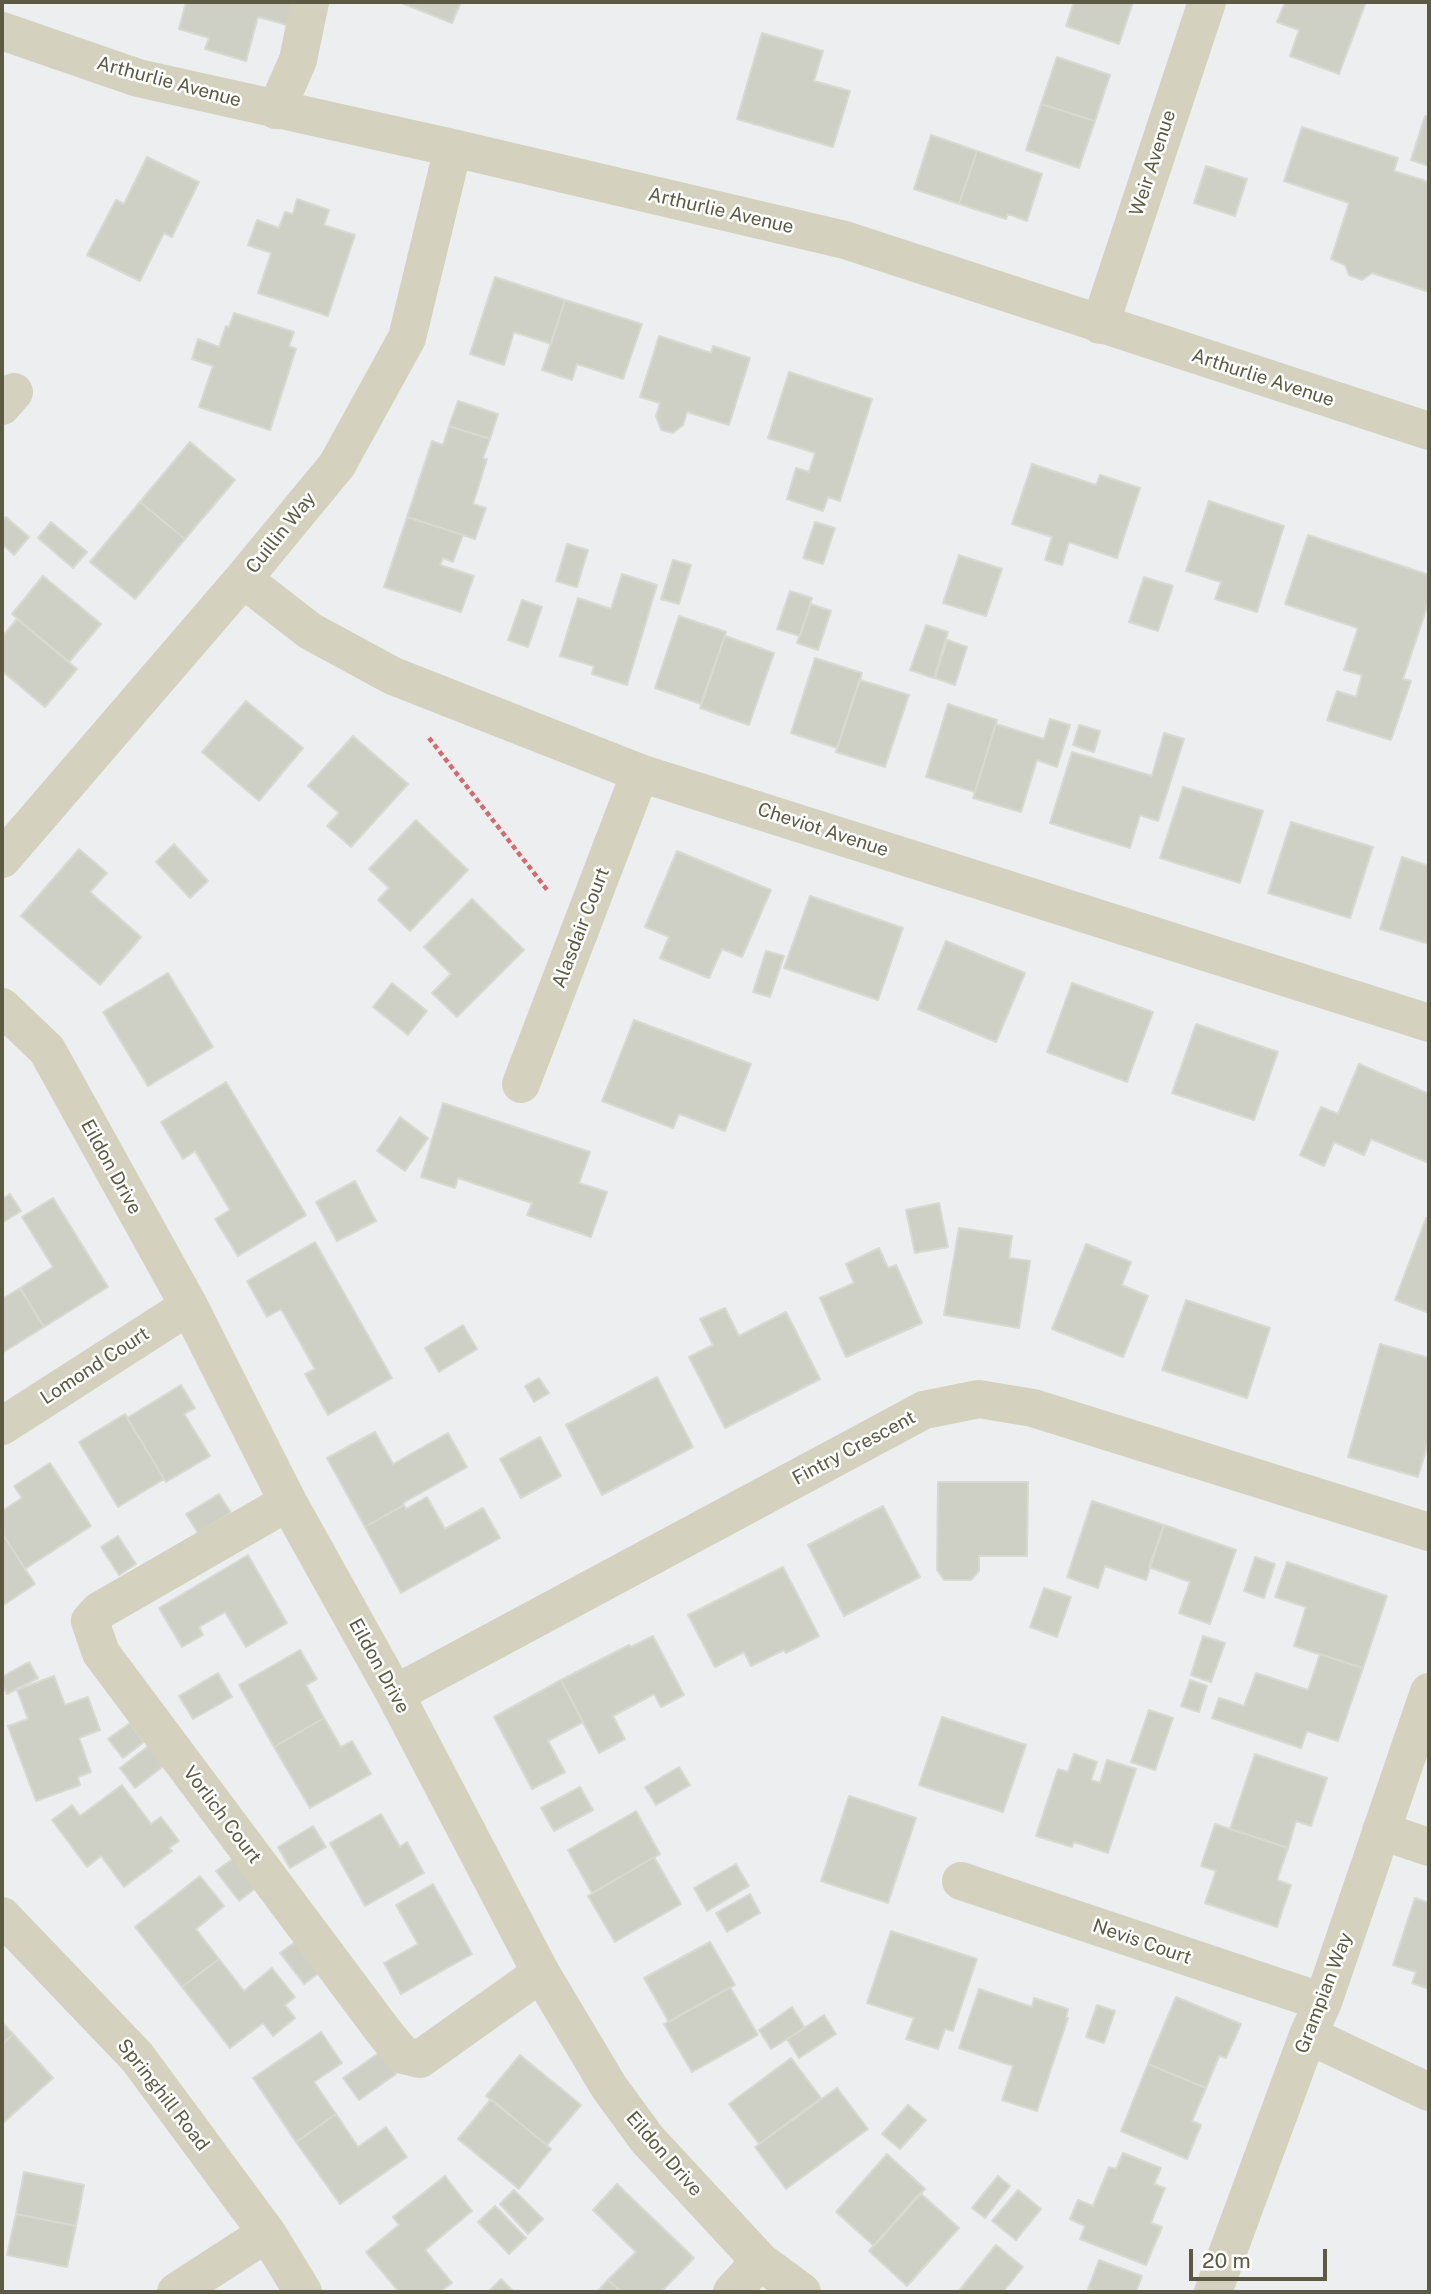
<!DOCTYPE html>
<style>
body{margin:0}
#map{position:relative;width:1431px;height:2294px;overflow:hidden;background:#eceef0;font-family:"Public Sans",sans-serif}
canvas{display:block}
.frame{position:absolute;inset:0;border:4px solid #5c5a43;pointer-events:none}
.scale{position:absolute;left:1189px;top:2249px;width:138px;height:32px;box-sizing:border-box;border:4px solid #5c5a43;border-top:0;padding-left:9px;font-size:21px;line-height:24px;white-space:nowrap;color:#5c5a43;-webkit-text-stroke:5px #fff;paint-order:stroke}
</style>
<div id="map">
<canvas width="1431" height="2294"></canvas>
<div class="frame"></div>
<div class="scale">20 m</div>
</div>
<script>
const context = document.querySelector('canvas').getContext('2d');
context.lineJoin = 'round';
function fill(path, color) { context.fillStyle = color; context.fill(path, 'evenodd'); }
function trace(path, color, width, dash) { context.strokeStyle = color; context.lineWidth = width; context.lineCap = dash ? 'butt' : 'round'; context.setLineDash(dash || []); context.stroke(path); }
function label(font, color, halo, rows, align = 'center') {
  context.font = font + ' "Public Sans",sans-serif'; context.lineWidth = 5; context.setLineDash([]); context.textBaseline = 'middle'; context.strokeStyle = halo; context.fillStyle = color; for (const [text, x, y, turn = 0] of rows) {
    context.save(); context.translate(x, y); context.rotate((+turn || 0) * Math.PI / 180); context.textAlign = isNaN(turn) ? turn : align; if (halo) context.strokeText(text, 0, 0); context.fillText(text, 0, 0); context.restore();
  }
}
const building = new Path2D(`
 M186,2H302L295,27L258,17L246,61L205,49L209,38L179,29Z
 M399,2H461L452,23Z
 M1074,2H1133L1119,44L1066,26Z
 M1285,2H1366L1339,74L1290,56L1299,30L1277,22Z
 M762,33L823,51L814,81L850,91L833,147L737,119Z
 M1057,57L1110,75L1095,121L1041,104Z
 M1041,104L1095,121L1079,168L1026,150Z
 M1425,116L1429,118V166L1411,160Z
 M1302,127L1398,158L1394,171L1429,182V292L1372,273L1362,280L1349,275L1345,265L1331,259L1349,203L1284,181Z
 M931,135L977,151L959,204L914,189Z
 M977,151L1042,174L1027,221L1008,214L1006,219L959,204Z
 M147,157L199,182L172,237L164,233L140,281L87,255L116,200L124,204Z
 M1206,166L1247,179L1235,216L1194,203Z
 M297,199L329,210L324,225L355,235L328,316L258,293L271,253L248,245L257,220L279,228L285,212L293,214Z
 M495,277L565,300L551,344L514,332L504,365L470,354Z
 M565,300L642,324L623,379L577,364L572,380L542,370Z
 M234,313L294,332L289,346L296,349L270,430L199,407L213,366L192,359L198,339L219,347L226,326L229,327Z
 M659,336L711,353L713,346L750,358L729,425L687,412L683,425L673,433L661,430L656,416L660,403L640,397Z
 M789,372L872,399L840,501L828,497L823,511L787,499L796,468L809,472L815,453L768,438Z
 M458,401L498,414L490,439L449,426Z
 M449,426L490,439L483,458L487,459L473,504L486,508L475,539L407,517L432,441L443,445Z
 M190,442L235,480L185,539L140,502Z
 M1032,464L1096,485L1100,475L1140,488L1117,558L1069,542L1062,565L1045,560L1052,537L1012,524Z
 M1209,501L1284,526L1257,612L1215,599L1221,582L1186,571Z
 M140,502L185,539L135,599L90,562Z
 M6,517L29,537L14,555L2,544V521Z
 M407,517L463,535L453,562L443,558L440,565L474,576L461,612L384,587Z
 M51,522L87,552L73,568L38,538Z
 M815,522L835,528L823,564L803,558Z
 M1308,535L1429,575V601L1403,679L1411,681L1391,740L1327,720L1337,691L1356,697L1362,675L1344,670L1358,628L1285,604Z
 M567,544L588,550L577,587L556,581Z
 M959,555L1002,569L986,616L943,603Z
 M673,560L691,565L679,604L661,599Z
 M622,574L657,585L627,685L592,674L594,666L560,656L578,598L611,609Z
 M43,576L101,624L69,662L12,614Z
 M1144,577L1173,586L1158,631L1129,622Z
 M790,591L812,598L800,636L777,629Z
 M522,600L542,607L528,647L508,640Z
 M811,604L831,611L818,650L797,643Z
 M679,616L726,632L701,704L655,688Z
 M17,619L77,669L45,707L2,671V637Z
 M926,625L948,632L934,678L910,670Z
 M725,636L774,653L749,725L700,708Z
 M947,640L967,647L955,685L935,678Z
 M815,658L862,673L837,748L791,733Z
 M860,680L909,695L885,767L836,752Z
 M246,701L303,748L259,801L202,752Z
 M948,704L997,720L975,792L926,777Z
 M1050,719L1070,725L1057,767L1037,760L1021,812L973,798L996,724L1044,739Z
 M1079,725L1100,731L1094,752L1073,745Z
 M1164,733L1184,739L1158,821L1140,815L1130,848L1050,823L1072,752L1152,776Z
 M353,736L408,784L351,847L327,826L339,813L308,786Z
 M1183,787L1263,811L1240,883L1160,858Z
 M416,820L468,870L410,931L378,900L389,888L369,869Z
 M1291,822L1373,847L1350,918L1268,893Z
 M174,844L208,881L190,898L156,862Z
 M79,849L107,873L90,892L141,937L100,985L21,916Z
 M677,851L771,890L742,957L722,949L709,978L660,958L669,937L645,927Z
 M1402,857L1429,866V944L1380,929Z
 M810,896L903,928L878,1000L784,968Z
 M472,899L524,950L457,1017L432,993L451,974L424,947Z
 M946,941L1025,973L996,1042L918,1009Z
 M766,951L784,956L770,997L753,992Z
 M168,973L213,1047L148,1086L103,1012Z
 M392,983L427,1011L408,1035L373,1007Z
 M1072,983L1153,1012L1127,1082L1047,1052Z
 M634,1020L751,1064L725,1131L679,1114L673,1128L602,1101Z
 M1196,1024L1278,1052L1254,1120L1172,1093Z
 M1359,1064L1429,1094V1163L1371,1139L1364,1155L1334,1142L1324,1166L1300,1155L1321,1107L1338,1114Z
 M226,1082L306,1215L238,1256L215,1219L230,1210L195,1151L183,1159L161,1122Z
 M443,1103L590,1152L579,1183L607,1192L591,1237L527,1215L532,1203L458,1178L455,1188L421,1177Z
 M400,1117L428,1138L405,1171L377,1151Z
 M355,1181L376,1221L337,1241L316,1202Z
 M10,1194L21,1211L2,1223V1199Z
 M53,1198L108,1287L44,1327L20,1288L53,1267L22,1217Z
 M939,1203L948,1247L915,1253L906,1210Z
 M1426,1218L1429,1219V1313L1395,1300Z
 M959,1228L1012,1236L1009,1258L1030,1261L1019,1328L944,1315Z
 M315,1242L392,1378L328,1415L305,1374L315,1369L281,1309L267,1317L247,1281Z
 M1086,1244L1131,1262L1122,1285L1148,1296L1123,1357L1052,1329Z
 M879,1248L888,1268L896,1265L922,1323L846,1357L820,1298L854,1283L846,1264Z
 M20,1288L44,1327L2,1353V1299Z
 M1186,1300L1270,1328L1247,1398L1162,1370Z
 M725,1308L739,1336L786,1312L820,1379L725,1428L689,1357L713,1345L700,1319Z
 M463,1325L477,1349L439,1372L425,1348Z
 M1380,1344L1429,1358V1440L1418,1477L1348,1457Z
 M657,1377L693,1447L602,1495L566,1425Z
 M539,1378L549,1393L534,1402L525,1386Z
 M181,1385L195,1408L184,1414L210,1456L166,1482L127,1418Z
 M125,1414L164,1479L118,1507L79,1442Z
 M375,1432L393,1464L448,1433L467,1467L403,1503L404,1505L365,1527L327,1458Z
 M540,1437L561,1476L521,1498L500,1459Z
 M50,1463L91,1526L25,1569L2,1533V1511L22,1498L14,1486Z
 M938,1482H1028L1027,1556H979V1571L971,1580H944L937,1570Z
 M219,1494L231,1513L198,1533L186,1514Z
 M427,1497L445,1529L483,1508L500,1538L401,1593L365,1527L404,1505L406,1509Z
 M1092,1501L1164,1525L1146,1580L1105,1566L1098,1588L1067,1577Z
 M883,1506L920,1577L844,1616L808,1545Z
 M1164,1525L1236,1550L1210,1624L1179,1613L1190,1582L1149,1567Z
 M2,1533L35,1584L2,1606Z
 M118,1536L136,1564L119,1575L101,1547Z
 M248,1555L287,1623L246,1647L225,1612L199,1627L203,1635L182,1647L159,1608Z
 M1255,1557L1275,1564L1264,1598L1244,1591Z
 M1287,1562L1387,1596L1363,1668L1294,1646L1306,1607L1275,1597Z
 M783,1567L819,1636L786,1653L784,1650L751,1666L744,1652L715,1667L688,1615Z
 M1044,1588L1071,1597L1057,1637L1030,1627Z
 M653,1636L684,1695L661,1707L654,1694L613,1716L625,1739L599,1753L561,1680L629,1645L631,1647Z
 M1203,1636L1225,1643L1211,1682L1191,1675Z
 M300,1650L317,1679L306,1685L324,1718L274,1747L239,1685Z
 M1320,1654L1363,1668L1338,1741L1307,1731L1301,1748L1212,1718L1219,1698L1244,1706L1256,1673L1308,1690Z
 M29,1662L38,1678L7,1694L2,1684V1677Z
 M218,1673L232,1697L193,1719L179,1696Z
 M54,1676L65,1705L88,1697L100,1730L79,1738L91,1772L78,1777L80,1785L36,1801L8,1726L28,1719L17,1690Z
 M561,1680L583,1722L548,1741L565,1772L532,1789L494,1717Z
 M1190,1680L1207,1686L1199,1712L1181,1706Z
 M1149,1710L1173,1718L1155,1770L1131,1762Z
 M942,1717L1026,1745L1003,1812L919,1785Z
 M324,1718L341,1747L352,1741L371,1774L310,1808L274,1747Z
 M130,1723L144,1742L123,1758L108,1739Z
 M151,1744L166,1764L135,1788L120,1768Z
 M1074,1754L1097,1762L1091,1780L1100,1783L1107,1760L1136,1769L1108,1853L1074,1842L1072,1847L1036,1836L1058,1769L1068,1772Z
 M1255,1754L1327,1778L1311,1826L1296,1821L1288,1848L1230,1829Z
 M679,1767L690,1785L656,1805L645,1787Z
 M122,1785L151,1824L161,1817L179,1841L169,1848L172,1851L124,1887L101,1856L87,1867L52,1820L72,1805L80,1816Z
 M580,1787L593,1810L554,1831L541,1808Z
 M849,1796L916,1818L888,1903L821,1881Z
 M636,1811L660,1854L592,1893L568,1850Z
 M381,1814L400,1847L407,1842L424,1873L365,1906L330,1843Z
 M1215,1824L1288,1848L1277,1880L1291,1885L1277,1927L1205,1903L1216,1871L1201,1866Z
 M313,1826L326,1847L290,1868L278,1847Z
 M654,1857L681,1904L615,1942L588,1896Z
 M234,1858L257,1887L239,1901L216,1871Z
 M736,1864L749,1886L707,1911L694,1888Z
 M200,1876L224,1906L196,1929L219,1959L182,1987L135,1927Z
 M433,1884L472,1954L401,1994L384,1963L418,1944L396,1905Z
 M750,1894L760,1913L727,1932L716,1913Z
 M1415,1898L1429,1903V1989L1412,1983L1416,1972L1393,1965Z
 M891,1931L977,1959L953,2031L945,2029L938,2049L906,2039L914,2018L867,2003Z
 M295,1942L319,1973L304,1984L280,1953Z
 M710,1942L735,1985L669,2022L644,1978Z
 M219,1959L244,1991L272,1968L295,1997L285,2005L295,2018L273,2036L263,2023L230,2048L182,1987Z
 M730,1987L758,2035L692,2072L664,2024Z
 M979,1989L1032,2007L1034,1998L1068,2009L1066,2018H1068L1037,2111L1002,2100L1013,2066L959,2048Z
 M1176,1997L1241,2024L1226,2058L1219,2056L1206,2088L1148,2064Z
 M1097,2005L1115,2011L1104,2043L1086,2037Z
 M792,2007L805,2028L771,2049L759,2030Z
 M824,2015L836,2034L799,2058L787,2039Z
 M2,2022L13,2034L2,2045Z
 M321,2032L342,2063L314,2082L336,2114L296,2142L253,2078Z
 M13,2034L53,2078L2,2124V2045Z
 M380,2052L396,2074L359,2100L343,2078Z
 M520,2055L581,2105L547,2145L486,2096Z
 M791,2058L821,2098L759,2144L729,2104Z
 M1148,2064L1206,2088L1192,2121L1201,2125L1187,2159L1121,2131Z
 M837,2088L868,2129L786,2189L755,2147Z
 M491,2099L551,2149L519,2189L458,2139Z
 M908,2105L926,2120L900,2149L882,2134Z
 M336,2114L358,2147L386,2127L407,2157L340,2204L296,2142Z
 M1123,2153L1161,2168L1154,2184L1165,2188L1151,2223L1162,2227L1146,2265L1080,2239L1085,2226L1070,2219L1078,2200L1093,2206L1109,2167L1116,2169Z
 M887,2154L925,2189L874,2246L836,2212Z
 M24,2172L84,2185L76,2226L16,2214Z
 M445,2176L472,2211L425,2250L452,2283L440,2292H399L366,2252L399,2225L393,2217Z
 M998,2176L1010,2186L985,2218L972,2208Z
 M617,2184L694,2258L661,2292H621L608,2280L636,2252L593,2210Z
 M514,2190L543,2219L528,2234L500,2204Z
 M1018,2190L1041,2209L1016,2240L992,2221Z
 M920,2193L959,2228L907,2286L869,2251Z
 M495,2206L526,2238L509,2254L478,2222Z
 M16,2214L76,2226L67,2267L7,2255Z
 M996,2245L1023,2267L1003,2292H958Z
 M1099,2260L1142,2276L1136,2292H1097L1088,2289Z
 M501,2279L514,2292H488Z
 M608,2280L621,2292H597Z`);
fill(building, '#ced0c6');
trace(building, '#d8d9d0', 2);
trace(new Path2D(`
 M429,738L548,891`), '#d4696e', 4.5, [5, 3.5]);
trace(new Path2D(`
 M2,31L138,78L453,148L845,240L1429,431
 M276,110L298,60L310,2
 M1100,325L1207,2
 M2,406L14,392
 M243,579L310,631L393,676L640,773L1429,1023
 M2,859L243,579L337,465L407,338L453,148
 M2,1007L47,1050L189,1306L288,1502L395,1694L541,1973L609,2087L647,2139L760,2261L802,2292
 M521,1084L640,773
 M2,1426L189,1306
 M288,1502L99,1611L90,1621L101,1653L384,2032L403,2055L420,2059L541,1973
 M395,1694L924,1410L979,1399L1033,1408L1429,1532
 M1381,1831L1429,1847
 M961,1881L1323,2002
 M2,1916L137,2057L267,2233L303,2292
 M1308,2035L1429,2092
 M176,2292L267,2233
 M732,2292L760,2261
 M1213,2292L1308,2035L1323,2002L1429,1692`), '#d4d2be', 38);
label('19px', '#5c5a43', '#fff', [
 ["Arthurlie Avenue",169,82,15],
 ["Weir Avenue",1153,163,-72],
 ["Arthurlie Avenue",721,211,13],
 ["Arthurlie Avenue",1263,378,18],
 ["Cuillin Way",281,533,-51],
 ["Cheviot Avenue",823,830,18],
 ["Alasdair Court",581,928,-69],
 ["Eildon Drive",111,1167,61],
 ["Lomond Court",95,1366,-33],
 ["Fintry Crescent",854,1448,-28],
 ["Eildon Drive",379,1666,61],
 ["Vorlich Court",222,1815,53],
 ["Nevis Court",1142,1942,19],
 ["Grampian Way",1324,1993,-69],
 ["Springhill Road",163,2095,52],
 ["Eildon Drive",664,2154,49]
]);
</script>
